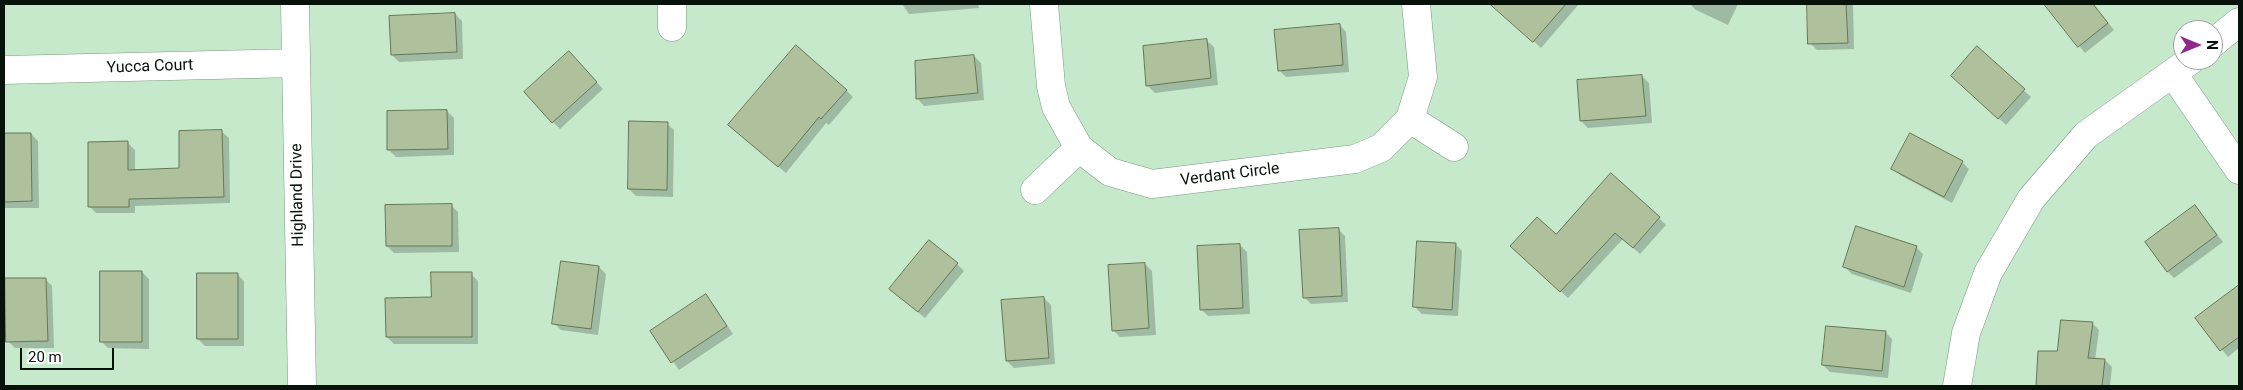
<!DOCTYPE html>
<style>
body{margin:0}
#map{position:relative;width:2243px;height:390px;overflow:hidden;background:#c6e9cb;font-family:Roboto,sans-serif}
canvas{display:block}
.frame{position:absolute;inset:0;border:5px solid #07130a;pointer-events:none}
.north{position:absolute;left:2173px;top:20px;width:50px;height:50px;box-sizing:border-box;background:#fff;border:1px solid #9ca19d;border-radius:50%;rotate:90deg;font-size:14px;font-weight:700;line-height:20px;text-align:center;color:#07130a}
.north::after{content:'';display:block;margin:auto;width:18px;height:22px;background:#91298d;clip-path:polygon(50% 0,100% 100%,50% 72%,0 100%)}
.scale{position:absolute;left:20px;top:348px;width:94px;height:22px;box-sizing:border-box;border:2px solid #07130a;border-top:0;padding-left:6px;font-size:15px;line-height:18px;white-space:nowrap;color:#07130a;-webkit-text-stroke:4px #fff;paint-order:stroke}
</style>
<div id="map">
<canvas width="2243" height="390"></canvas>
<div class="frame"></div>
<div class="north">N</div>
<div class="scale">20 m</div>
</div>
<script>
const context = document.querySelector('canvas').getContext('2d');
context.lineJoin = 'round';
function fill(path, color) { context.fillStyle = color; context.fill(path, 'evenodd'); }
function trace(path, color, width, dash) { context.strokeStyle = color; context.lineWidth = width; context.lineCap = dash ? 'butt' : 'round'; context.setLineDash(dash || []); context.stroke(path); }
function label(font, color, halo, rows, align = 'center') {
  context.font = font + ' Roboto,sans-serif'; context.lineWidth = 5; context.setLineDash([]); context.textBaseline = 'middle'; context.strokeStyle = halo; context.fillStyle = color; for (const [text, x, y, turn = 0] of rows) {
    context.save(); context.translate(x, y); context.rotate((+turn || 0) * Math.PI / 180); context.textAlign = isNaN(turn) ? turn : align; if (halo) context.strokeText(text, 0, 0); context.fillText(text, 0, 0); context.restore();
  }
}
fill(new Path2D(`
 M902,4H978L979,8L909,14Z
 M1513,4H1579L1541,48L1504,14Z
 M1690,4H1738L1728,25L1696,10Z
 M1808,4H1853L1854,49L1817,50L1810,43Z
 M2045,4H2093L2114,30L2085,53Z
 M455,14L462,21L463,59L399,62L392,55Z
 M1340,25L1346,32L1349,72L1286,77L1279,70Z
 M1207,41L1214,47L1218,85L1155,93L1148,86Z
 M1977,48L2031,97L2006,125L1959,82Z
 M974,56L981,63L984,100L924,106L918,99Z
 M575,59L603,89L560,129L553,122Z
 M1642,76L1649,83L1652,123L1588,128L1581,121L1578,81Z
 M846,90L853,97L829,125L826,123L786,173L737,132Z
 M447,111L454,118V155L396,157L389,150Z
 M667,124L674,130L673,197L636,196L629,189Z
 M222,132L229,138L230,203L135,206V213H96L89,206L128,143L135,150V171L180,169Z
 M4,134H31L38,141L39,208H4Z
 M1962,162L1969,169L1952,203L1900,175L1893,168Z
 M451,205L458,212L459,252L394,253L387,246Z
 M2195,207L2223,242L2174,278L2168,272Z
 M1659,218L1666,225L1640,254L1623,239L1568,298L1519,253L1556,236Z
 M1338,229L1345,236L1348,302L1311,304L1304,297Z
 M1455,244L1462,251L1458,316L1422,314L1415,307Z
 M1240,245L1247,252L1250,314L1208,316L1201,309Z
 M1916,247L1923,254L1911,293L1852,274L1845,267Z
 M957,264L964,271L925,318L898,296Z
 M1145,264L1152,271L1156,335L1120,337L1113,330Z
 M599,267L606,274L598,335L561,330L554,323Z
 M142,272L149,279V349L108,348L101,341Z
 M237,274L244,281V346H205L198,339Z
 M471,274L478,281V344H394L387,337L432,298Z
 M45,279L52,286L54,348H15L8,341Z
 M2239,287V348L2228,357L2197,318Z
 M706,295L733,334L679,370L652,331Z
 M1044,298L1051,305L1055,364L1014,368L1007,361Z
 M2092,323L2099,330L2095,360H2105L2112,367L2110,386H2037L2039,352H2058Z
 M1885,332L1892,339L1888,378L1830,372L1823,365Z`), '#0003');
const building = new Path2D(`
 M1490,4H1566L1533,42Z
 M1807,4H1846L1848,43L1808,44Z
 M2044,4H2093L2108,23L2078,47Z
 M455,13L457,52L391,55L389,16Z
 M1340,24L1343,65L1278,71L1274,30Z
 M1207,39L1211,78L1146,86L1143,46Z
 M796,45L847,90L821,119L819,117L778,167L728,125Z
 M1977,46L2025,89L1998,119L1951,76Z
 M569,51L597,82L552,123L524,92Z
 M974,55L978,93L916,99L915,61Z
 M1642,75L1646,116L1580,121L1577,80Z
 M447,110L448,149L387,150V111Z
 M629,121L668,122L667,190L628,189Z
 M222,130L224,197L129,199V207H88V142L128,141V170L179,168V131Z
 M4,133H31L32,201L4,202Z
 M1910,133L1963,161L1944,197L1891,169Z
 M1611,173L1660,217L1633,248L1615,233L1560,292L1510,246L1537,217L1556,234Z
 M452,204V246H386L385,205Z
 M2195,205L2217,235L2167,272L2145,242Z
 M1856,226L1917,246L1904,287L1843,267Z
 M1339,228L1342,296L1303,298L1299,230Z
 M929,240L958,263L918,312L889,289Z
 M1417,241L1456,243L1452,310L1413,307Z
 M1240,244L1243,308L1200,310L1197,246Z
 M561,261L599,266L591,329L552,324Z
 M1145,263L1149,328L1112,331L1108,265Z
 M100,271H142V342H100Z
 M431,272H472V337H386L385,298L431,297Z
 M197,273H238V339H197Z
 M5,278H46L48,341L6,342Z
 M2239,285V337L2220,351L2195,318Z
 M706,294L727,326L671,363L650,331Z
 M1044,297L1049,358L1006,361L1001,300Z
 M2061,320L2093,322L2088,358L2105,359L2102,386H2036L2038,351H2057Z
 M1826,326L1886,331L1882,371L1822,365Z`);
fill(building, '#afc19c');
trace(building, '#657654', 1);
const street = new Path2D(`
 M295,4L302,386
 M1044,4L1051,86L1056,107L1079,148L1110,172L1152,184L1355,159L1381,148L1410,119L1423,77L1416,4
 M672,27V4
 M2213,43L2239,22
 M4,70L296,63
 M2173,74L2239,170
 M1410,119L1454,147
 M1035,190L1079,148
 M1957,386L1966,333L1988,273L2031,199L2086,135L2191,60`);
trace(street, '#79997e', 29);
trace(street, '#fff', 28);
label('16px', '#07130a', '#fff', [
 ["Yucca Court",150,67,-2],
 ["Verdant Circle",1230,175,-7],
 ["Highland Drive",298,195,-91]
]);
</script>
